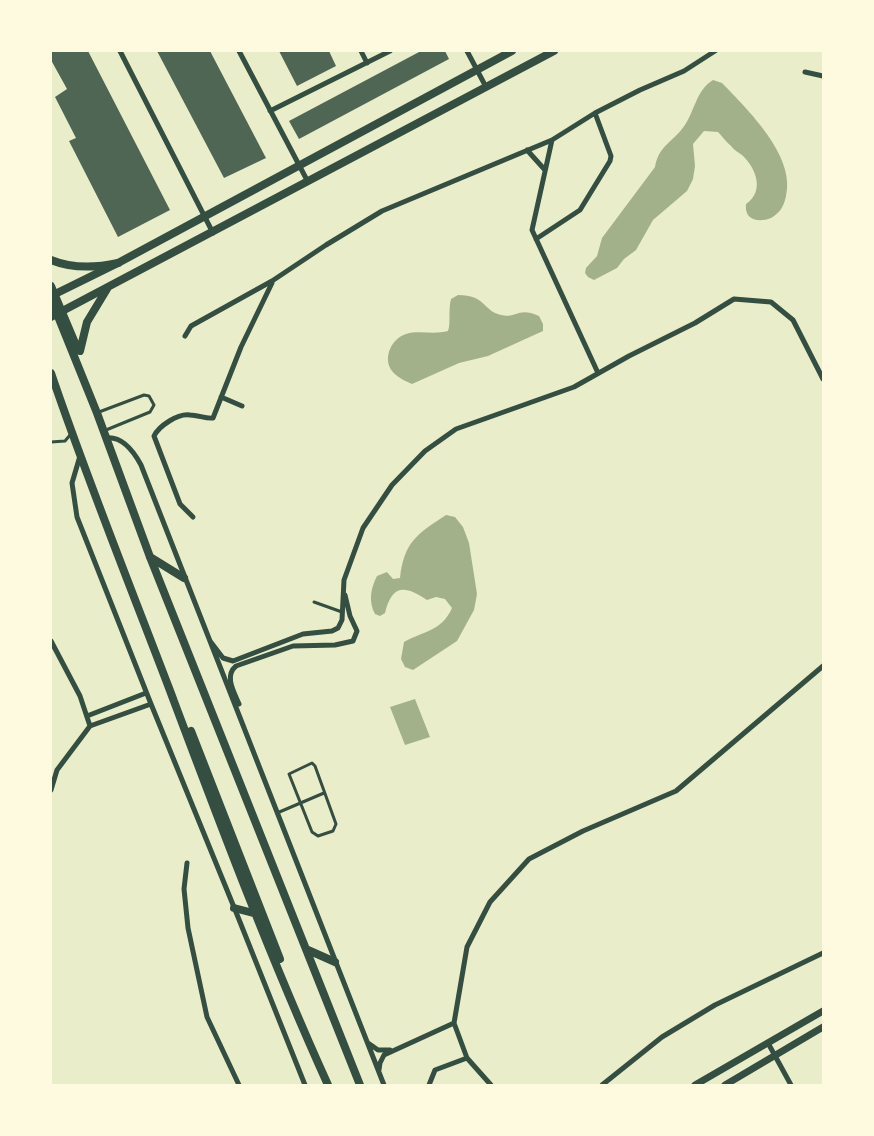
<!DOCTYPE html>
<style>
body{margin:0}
#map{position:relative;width:874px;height:1136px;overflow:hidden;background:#e9edc9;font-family:"Exo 2",sans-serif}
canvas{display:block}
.frame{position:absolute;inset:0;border:52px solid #fefae0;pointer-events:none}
</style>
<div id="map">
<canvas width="874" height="1136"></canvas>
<div class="frame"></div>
</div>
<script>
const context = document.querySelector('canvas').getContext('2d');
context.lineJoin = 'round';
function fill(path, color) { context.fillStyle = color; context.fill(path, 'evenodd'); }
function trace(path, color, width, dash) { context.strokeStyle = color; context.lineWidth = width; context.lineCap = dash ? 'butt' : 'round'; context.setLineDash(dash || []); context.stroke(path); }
fill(new Path2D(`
 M713,80L722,83C747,109 796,156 786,196C784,206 780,213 771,218C758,223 744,220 746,204C765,191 756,168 742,155C738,152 734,150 731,146C726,142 723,137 718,132L704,131L693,144L695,166L693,179L687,191L653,220L636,250L624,259L617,268L594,280L588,277L585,273L586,268L597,256L602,238L655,167C659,146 670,144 682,129C695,113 695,91 713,80Z
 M458,295C486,295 483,311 501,315C516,319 518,306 539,316L543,324V331L488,356L459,363L412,384C405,381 397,377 392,371C382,358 392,338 406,334C419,330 434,335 448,331C451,324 448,310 451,299Z
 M446,515L455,517L463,527L469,543L477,594L474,610L457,641L413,670L405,667L401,659L404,642C424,631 442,631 452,608L445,599L436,597L427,600C405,585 392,584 385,613L380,616L375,614C368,601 371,588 377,576L387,572L393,579L400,578C404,542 417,534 446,515Z
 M415,699L430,737L405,745L390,707Z`), '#a3b18a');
fill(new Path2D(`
 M51,51H88L170,210L118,237L69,141L76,138L55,97L67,89L51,60Z
 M157,51H210L266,158L224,178Z
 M279,51H329L336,66L297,86Z
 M421,51H445L449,59L299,139L289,121Z`), '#4f6655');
trace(new Path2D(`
 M99,412L144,395L149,396L154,405L150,412L106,430
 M51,442L65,441L70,435
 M314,602L342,612
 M312,763L315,766L336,824L333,831L318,836L312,832L289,774Z
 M277,813L324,793`), '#344e41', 3);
trace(new Path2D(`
 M120,51L213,233
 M239,51L308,182
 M361,51L367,63
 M467,51L486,87
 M805,72L823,76
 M270,111L390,51
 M552,140L532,230L598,373
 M527,150L545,170
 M536,239L580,210L610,161L611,156L595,113
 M185,336L191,326L272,281L326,245L382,211L552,140L595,113L640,90L684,71L715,51
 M221,397L242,406
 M106,438C122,436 134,452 141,465L384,1085
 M80,456L72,483L77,517L151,704L238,917L305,1085
 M193,517L180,504L154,436C159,426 178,413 190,415C198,415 206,419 213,418L241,347L272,283
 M51,641L80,696L90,726
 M210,641L223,658L233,661L303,634L332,631L338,628L342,620L344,580L363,528L392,485L425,451L456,429L574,387L629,356L695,323L734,299L771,302L793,320L823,379
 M239,704C234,692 224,676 236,666L293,646L335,645L353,641L357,631L350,616L345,595
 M87,716L146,693
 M51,790L57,770L90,726L151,704
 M187,863L184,889L188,928L207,1017L239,1085
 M368,1043L378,1050H390
 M768,1043L791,1085
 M379,1070L380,1063L384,1055L454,1023
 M429,1085L435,1070L467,1058
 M491,1085L467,1058L454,1023L467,947L490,902L529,859L583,831L676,791L823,666
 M602,1085L662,1037L715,1005L823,953`), '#344e41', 5);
trace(new Path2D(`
 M695,1085L823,1011
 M725,1085L823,1027`), '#344e41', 7);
trace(new Path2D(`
 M51,296L118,263L512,51
 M51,317L554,51`), '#344e41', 8);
trace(new Path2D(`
 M51,260C73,269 95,268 118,263
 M51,286L78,350
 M51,299L97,413L150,557L360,1085
 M80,351L87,322L107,289
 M51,373C87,479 129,583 169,688C219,821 269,955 328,1085
 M150,557L184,578
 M191,731L280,959
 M234,908L257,914
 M308,950L335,962`), '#344e41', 8);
</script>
